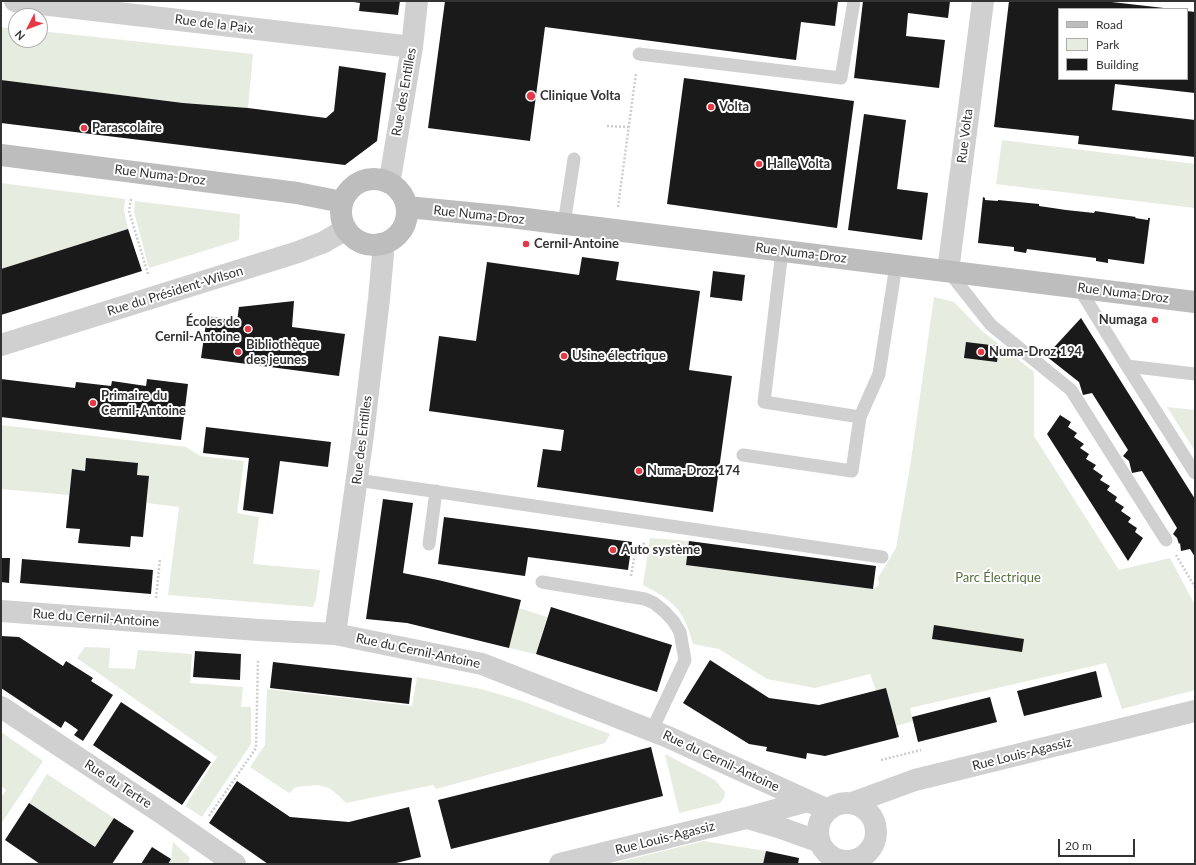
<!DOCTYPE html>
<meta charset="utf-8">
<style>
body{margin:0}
#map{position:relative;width:1196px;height:865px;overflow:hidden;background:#fff;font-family:Lato,sans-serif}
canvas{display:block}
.frame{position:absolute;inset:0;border:2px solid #333;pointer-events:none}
.legend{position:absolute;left:1058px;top:8px;width:130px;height:72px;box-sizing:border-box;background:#fff;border:1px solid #adadad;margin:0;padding:5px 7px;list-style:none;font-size:12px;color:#333}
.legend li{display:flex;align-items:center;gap:8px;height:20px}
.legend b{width:20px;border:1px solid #adadad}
.north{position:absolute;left:8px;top:8px;width:40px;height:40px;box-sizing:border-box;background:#fff;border:1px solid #adadad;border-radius:50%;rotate:228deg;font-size:11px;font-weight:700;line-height:16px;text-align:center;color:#333}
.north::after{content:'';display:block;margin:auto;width:14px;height:18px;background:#e63946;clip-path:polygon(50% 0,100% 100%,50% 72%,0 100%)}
.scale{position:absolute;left:1058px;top:839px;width:77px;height:18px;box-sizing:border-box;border:2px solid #333;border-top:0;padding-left:5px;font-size:12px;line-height:14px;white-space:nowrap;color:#333;-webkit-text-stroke:3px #fff;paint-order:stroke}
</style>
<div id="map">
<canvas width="1196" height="865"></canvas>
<div class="frame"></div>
<ul class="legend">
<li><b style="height:5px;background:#bdbdbd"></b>Road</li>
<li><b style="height:11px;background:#e6ecdf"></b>Park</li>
<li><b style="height:11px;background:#1a1a1a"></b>Building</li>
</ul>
<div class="north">N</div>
<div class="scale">20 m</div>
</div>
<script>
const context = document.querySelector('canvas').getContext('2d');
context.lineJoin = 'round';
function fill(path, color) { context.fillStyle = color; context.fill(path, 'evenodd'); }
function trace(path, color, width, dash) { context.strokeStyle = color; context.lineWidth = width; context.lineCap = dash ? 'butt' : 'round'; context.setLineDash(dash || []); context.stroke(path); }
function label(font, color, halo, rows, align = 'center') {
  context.font = font + ' Lato,sans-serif'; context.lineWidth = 4; context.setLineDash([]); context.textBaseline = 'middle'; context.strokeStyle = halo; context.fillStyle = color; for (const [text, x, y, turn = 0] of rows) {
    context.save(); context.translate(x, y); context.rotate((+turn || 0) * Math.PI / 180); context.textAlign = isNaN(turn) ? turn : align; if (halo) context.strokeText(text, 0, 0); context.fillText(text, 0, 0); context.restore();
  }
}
fill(new Path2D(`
 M1,27L16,29V40H40V31L253,54L248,108L183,103L1,80Z
 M1002,140L1195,164V208L996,184Z
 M1,183L125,199L124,210L128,229L1,269Z
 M135,201L240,214L239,240L149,268L134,212Z
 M934,297L954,302L981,330L1034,372V436L1119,570L1170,558L1195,605V690L1122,709L1106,663L910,708L913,721L896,726L886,689L876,691L870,674L815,688L767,679L719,649L693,644C684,610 674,601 643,585L650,538L689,541L686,565L873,589L879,585L878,578L896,548L910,467Z
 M1167,407L1195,410V451Z
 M1,425L186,447L200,456L244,461L237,513L259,517L253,564L320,570L316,599L313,607L168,595L179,507L147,503L149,477L137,475L138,463L86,458L85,471L72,470L69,495L1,489Z
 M519,608L547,617L536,654L509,648Z
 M85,647L110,648L109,668L135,669L138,650L192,654L190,683L243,687L241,707H251V744L202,817L185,806L217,757L77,658Z
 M417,677L481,689L522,701L610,734L605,743L436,789L433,785L346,803L339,796L329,788L317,785L296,787L289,793L250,767L265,745L267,689L412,706Z
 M1,732L43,761L1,824V798L6,790L1,786Z
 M665,754L715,780L725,792L724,798L720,803L679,813Z
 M47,774L114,818L95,847L29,803Z
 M704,841L766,851L763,864H611Z
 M173,842L190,858L188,864H168L171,859Z`), '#e6ecdf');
fill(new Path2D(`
 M347,1H400L398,15L359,11L360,3Z
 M445,1H838L835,26L801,22L796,60L545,27L530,141L428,128Z
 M863,1H950L948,18L908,13L906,36L945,40L939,88L854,78Z
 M1009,1H1103L1164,8L1059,9V79H1187V11L1195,12V93L1115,84L1112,110L1195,120V157L1078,144L1079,136L994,127Z
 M339,66L386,73L377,141L345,165L1,123V80L183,103L248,108L326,118L334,111Z
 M684,78L854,101L837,228L667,204Z
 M864,114L906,120L897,189L928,193L922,240L848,230Z
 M983,197L985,198V200L998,201V200L1039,204V206L1066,210L1094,213L1095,211L1136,217L1135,218L1148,220V218H1150L1144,264L1108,259V263L1096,261V258L1027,249L1026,253L1014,251V247L978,243Z
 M128,229L142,271L1,315V269Z
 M582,257L619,262L616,280L700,291L689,370L732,376L713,512L537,487L543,449L561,451L564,430L429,411L439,336L476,341L487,262L579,275Z
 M713,271L745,275L742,301L710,297Z
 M294,301L292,327L345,334L339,376L201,358L207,316L237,321L239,307Z
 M1081,318L1195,499V557L1190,549L1181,551L1180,543L1179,544L1177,538L1173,534L1177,528L1142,471L1132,473L1129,461L1123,456L1128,450L1092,393L1083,395L1079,382L1046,356Z
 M966,342L999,346L997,362L964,358Z
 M1,379L75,388L76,382L111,386L112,381L146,386L147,379L188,384L181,440L1,417Z
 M1060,415L1071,422L1068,427L1077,433L1074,437L1084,444L1080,448L1089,454L1086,459L1096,465L1093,469L1103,476L1100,480L1110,486L1107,490L1117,497L1115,501L1124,507L1121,511L1131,518L1128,522L1137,528L1135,532L1143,538L1128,561L1047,434Z
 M206,427L331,442L328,467L280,461L273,514L243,510L249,458L203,453Z
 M86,458L138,463L137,475L149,476L143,537L131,536L130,547L78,543L80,529L66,528L72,469L85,471Z
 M383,499L413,503L403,573L438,580L521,600L509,648L407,623L366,619Z
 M444,517L632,542L628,570L528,557L525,576L438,564Z
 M689,541L876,566L873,589L686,565Z
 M1,558H10L9,583L1,582Z
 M22,559L153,570L151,594L20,583Z
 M551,607L672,645L657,692L536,654Z
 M934,625L1024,639L1022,652L932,639Z
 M1,636L19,637L63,666L66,661L93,678L91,681L113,695L83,741L74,735L78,730L71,725L65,721L61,728L1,688Z
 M195,651L241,654L240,680L193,677Z
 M710,660L769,698L819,705L886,688L899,737L825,756L807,753L806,759L766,751L767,747L749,744L683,703Z
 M273,662L412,678L409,704L270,688Z
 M1096,671L1102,697L1024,716L1017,691Z
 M990,697L997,722L918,742L912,717Z
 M121,702L211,762L182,805L93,745Z
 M651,747L663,796L451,849L438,800Z
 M237,781L290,817L349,822L409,807L421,857L392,864H268L209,823Z
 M29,803L95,847L114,818L134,831L112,864H40L5,840Z
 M152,847L171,859L168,864H141Z
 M766,851L799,858L798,864H763Z`), '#1a1a1a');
trace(new Path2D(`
 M607,126L628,127
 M131,199L129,211L148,274
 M618,207L636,73
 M1176,555L1195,587
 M631,576L636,547L643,548L644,541
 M156,598L160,559
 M881,760L921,750
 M209,816L256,748L258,660`), '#cdcdcd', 2.5, [2, 2]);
trace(new Path2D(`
 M639,54L841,78L854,1
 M564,224L574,159
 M782,251L764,402L860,417
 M948,271L991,325L1071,390L1166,540
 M1079,288L1127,366L1195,374
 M1127,366L1195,473
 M743,455L852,471L860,417L879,374L896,265
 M357,480L882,557
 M429,544L436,491
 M542,582L645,599L654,603L665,612L674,622L680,632L685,660L652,730
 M850,861V864`), '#d0d0d0', 13);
trace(new Path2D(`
 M15,1L412,47
 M387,182L391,173L412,47L417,1
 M948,271L983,1
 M1,345L298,252L324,242L346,229
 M1,611L259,630L335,634L482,664L668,737L828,810
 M335,634L363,435L379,299L383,254L380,244
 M1,707L160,812L235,864
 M852,803L915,780L1195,711
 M818 832a29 29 0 1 1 58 0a29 29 0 1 1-58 0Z
 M747,818L778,827L820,842
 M560,864L746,818L808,801`), '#d0d0d0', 22);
trace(new Path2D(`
 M1,155L297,193L342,202
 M341 212a33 33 0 1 1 66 0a33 33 0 1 1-66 0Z
 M407,207L510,217L1195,302`), '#bdbdbd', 22);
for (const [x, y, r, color] of [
 [531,96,5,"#e63946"],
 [711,107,4,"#e63946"],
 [84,128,4,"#e63946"],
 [759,164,4,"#e63946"],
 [526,244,4,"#e63946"],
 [1155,320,4,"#e63946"],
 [248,329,4,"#e63946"],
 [238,352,4,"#e63946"],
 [981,352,4,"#e63946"],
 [564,356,4,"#e63946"],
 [93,403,4,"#e63946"],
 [639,471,4,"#e63946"],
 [613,550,4,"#e63946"]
]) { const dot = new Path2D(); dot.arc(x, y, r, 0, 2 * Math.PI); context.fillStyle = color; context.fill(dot); trace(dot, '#fff', 1.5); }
label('13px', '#333', '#fff', [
 ["Rue de la Paix",214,24,7],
 ["Rue des Entilles",404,92,-80],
 ["Rue Volta",965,136,-83],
 ["Rue Numa-Droz",160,175,7],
 ["Rue Numa-Droz",479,215,6],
 ["Rue Numa-Droz",801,253,7],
 ["Rue du Président-Wilson",175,291,-17],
 ["Rue Numa-Droz",1123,293,7],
 ["Rue des Entilles",362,440,-83],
 ["Rue du Cernil-Antoine",96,618,4],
 ["Rue du Cernil-Antoine",418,651,12],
 ["Rue Louis-Agassiz",1022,754,-14],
 ["Rue du Cernil-Antoine",721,761,25],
 ["Rue du Tertre",118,784,33],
 ["Rue Louis-Agassiz",665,838,-14]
]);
label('bold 13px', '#333', '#fff', [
 ["Clinique Volta",540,96],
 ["Volta",719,107],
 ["Parascolaire",92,128],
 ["Halle Volta",767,164],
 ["Cernil-Antoine",534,244],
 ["Numaga",1147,320,"right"],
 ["Écoles de",240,322,"right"],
 ["Cernil-Antoine",240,337,"right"],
 ["Bibliothèque",246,345],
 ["des jeunes",246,360],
 ["Numa-Droz 194",989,352],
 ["Usine électrique",572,356],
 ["Primaire du",101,396],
 ["Cernil-Antoine",101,411],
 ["Numa-Droz 174",647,471],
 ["Auto système",621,550]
], 'left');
label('13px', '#56703f', '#fff', [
 ["Parc Électrique",998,578]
]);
</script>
